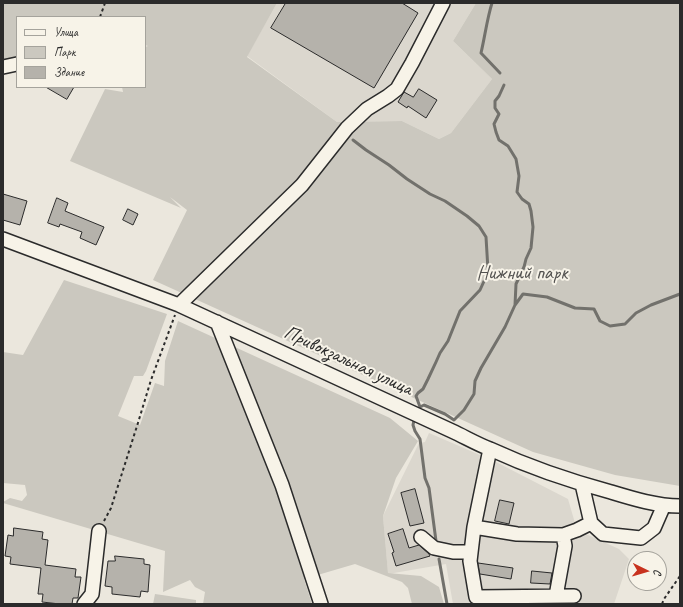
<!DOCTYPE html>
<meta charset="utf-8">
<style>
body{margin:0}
#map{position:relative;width:683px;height:607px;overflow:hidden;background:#ebe7dd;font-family:Caveat,sans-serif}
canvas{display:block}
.frame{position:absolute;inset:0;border:4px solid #2b2b2b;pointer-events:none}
.legend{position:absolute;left:16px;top:16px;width:130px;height:72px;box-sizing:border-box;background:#f7f3e8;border:1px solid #a5a39c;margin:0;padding:5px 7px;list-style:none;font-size:12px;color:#2b2b2b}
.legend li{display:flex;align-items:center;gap:8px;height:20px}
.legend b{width:20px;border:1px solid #a5a39c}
.north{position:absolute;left:627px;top:551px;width:40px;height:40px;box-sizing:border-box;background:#f7f3e8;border:1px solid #a5a39c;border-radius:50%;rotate:95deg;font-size:11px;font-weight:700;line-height:16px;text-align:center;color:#2b2b2b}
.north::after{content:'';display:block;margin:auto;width:14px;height:18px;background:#c8321e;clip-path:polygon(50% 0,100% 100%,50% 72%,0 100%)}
</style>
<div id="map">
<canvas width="683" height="607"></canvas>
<div class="frame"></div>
<ul class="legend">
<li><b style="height:5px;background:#f7f3e8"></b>Улица</li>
<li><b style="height:11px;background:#cbc8bf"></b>Парк</li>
<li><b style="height:11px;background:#b5b2ab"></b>Здание</li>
</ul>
<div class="north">С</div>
</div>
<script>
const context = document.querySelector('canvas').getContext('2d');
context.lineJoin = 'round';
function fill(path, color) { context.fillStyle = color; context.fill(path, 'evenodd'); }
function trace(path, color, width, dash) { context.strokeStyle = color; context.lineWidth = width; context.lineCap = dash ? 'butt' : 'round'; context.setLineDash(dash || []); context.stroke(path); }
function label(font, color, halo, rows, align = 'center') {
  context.font = font + ' Caveat,sans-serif'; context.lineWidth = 4; context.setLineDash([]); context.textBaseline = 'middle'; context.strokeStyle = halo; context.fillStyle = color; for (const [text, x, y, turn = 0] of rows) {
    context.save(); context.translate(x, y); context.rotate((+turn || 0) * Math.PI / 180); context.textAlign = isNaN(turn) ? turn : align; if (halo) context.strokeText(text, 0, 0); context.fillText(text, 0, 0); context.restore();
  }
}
fill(new Path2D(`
 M277,3H476L453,41L492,79L451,133L439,139L402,121L337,122L247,56Z
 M429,433L480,455L481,463L490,466L496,462L568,499L577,530L619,549L629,559L614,604H453L446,564L388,574L383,516L419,443L425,442Z`), '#dbd7ce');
fill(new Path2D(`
 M3,3H277L247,57L337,122L402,121L439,139L451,133L492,79L453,41L476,3H680V486L615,475L533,452L153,280L187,210L170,197L181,208L70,161L105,89L123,92L122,87H145V47L148,46L145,45V17H17V61L3,64Z
 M64,280L167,314L146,371L143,376H134L118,416L140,425L155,383L164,386L165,361L178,321L390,418L418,441L396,478L383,516L388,573L421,576L439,587L444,604H412L408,588L402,582L355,564L304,579L312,604H203L205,592L195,587L190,580L163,592L165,551L3,503V502L10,498L22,501L27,495L25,485L3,483V352L23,355Z
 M155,594L196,600V604H153Z`), '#cbc8bf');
trace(new Path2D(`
 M492,3C487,19 485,36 481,53L500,73
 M504,85L499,96L495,101V108L499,114L494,124L496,132L499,140L508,146L516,159L519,176L517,192L522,199L529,204L531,211L533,227L531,248L526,259L524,267L516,284L515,305
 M353,140L366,150L389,165L407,179L430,194L445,201L467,216L479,226L486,237L488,270L485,279L480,290L460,311L448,341L440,353L436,362L428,379L423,389L418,393L416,396L420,407L424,405L445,414L454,420L464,410L474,394L475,381L481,368L505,327L515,305L523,294L547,297L575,308L594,309L600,321L610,326L625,324L636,313L651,305L680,294
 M414,420L413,425L415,431L420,439L425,478L429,488L436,541
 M439,559L447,604`), '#72716c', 3);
const building = new Path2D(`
 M286,3H402L418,13L374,88L271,28Z
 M46,87H74L67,99Z
 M419,89L437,100L426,118L408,106L407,108L398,102L404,92L413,97Z
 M3,194L27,201L20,225L3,220Z
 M57,198L68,203L65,211L104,227L96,245L80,238L82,232L60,224L59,227L48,223Z
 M128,209L138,214L133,225L123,220Z
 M415,489L424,523L410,526L401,493Z
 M500,500L514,503L509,524L495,521Z
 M14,528L43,532L42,539L48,540L45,565L76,569L75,577H81L78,598H73L72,604H60L42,602L43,594H38L41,568L10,564L11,557L5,556L8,535L13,536Z
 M403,529L409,548L419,545L429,554L430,556L396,566L392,553L394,552L388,534Z
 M115,556L144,559V564L150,565L148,592L141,591L140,597L112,594V587L105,586L108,561H115Z
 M478,563L513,568L511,579L480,574Z
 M532,571L552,573L550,584L531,583Z`);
fill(building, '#b5b2ab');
trace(building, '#2b2b2b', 1);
const minor = new Path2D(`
 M3,67L17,64
 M3,239L179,305L452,431C465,437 477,444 490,449C529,467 570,481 611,492C634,499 657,506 680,506
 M179,305L302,185L347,128L367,109L388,96L397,89L412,63L443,3
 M217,322L282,485L321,604
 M490,449L474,527L470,561L476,597L574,596
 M582,484L591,523L603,534L641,538L654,528L664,505
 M474,527L517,534L563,535L577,530L591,523
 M421,537L434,548L453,552H471
 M556,596L565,546L563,535
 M84,604L92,594L99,531`);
trace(minor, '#2b2b2b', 16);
trace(new Path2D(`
 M100,17L105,3
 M104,521L111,508L137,426L151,380L175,315
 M662,604L664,599L680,576`), '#2b2b2b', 2, [3, 3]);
trace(minor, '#f7f3e8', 13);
label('20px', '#535250', '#f7f3e8', [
 ["Нижний парк",522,274]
]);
label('20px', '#2b2b2b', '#f7f3e8', [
 ["Привокзальная улица",348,361,25]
]);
</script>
